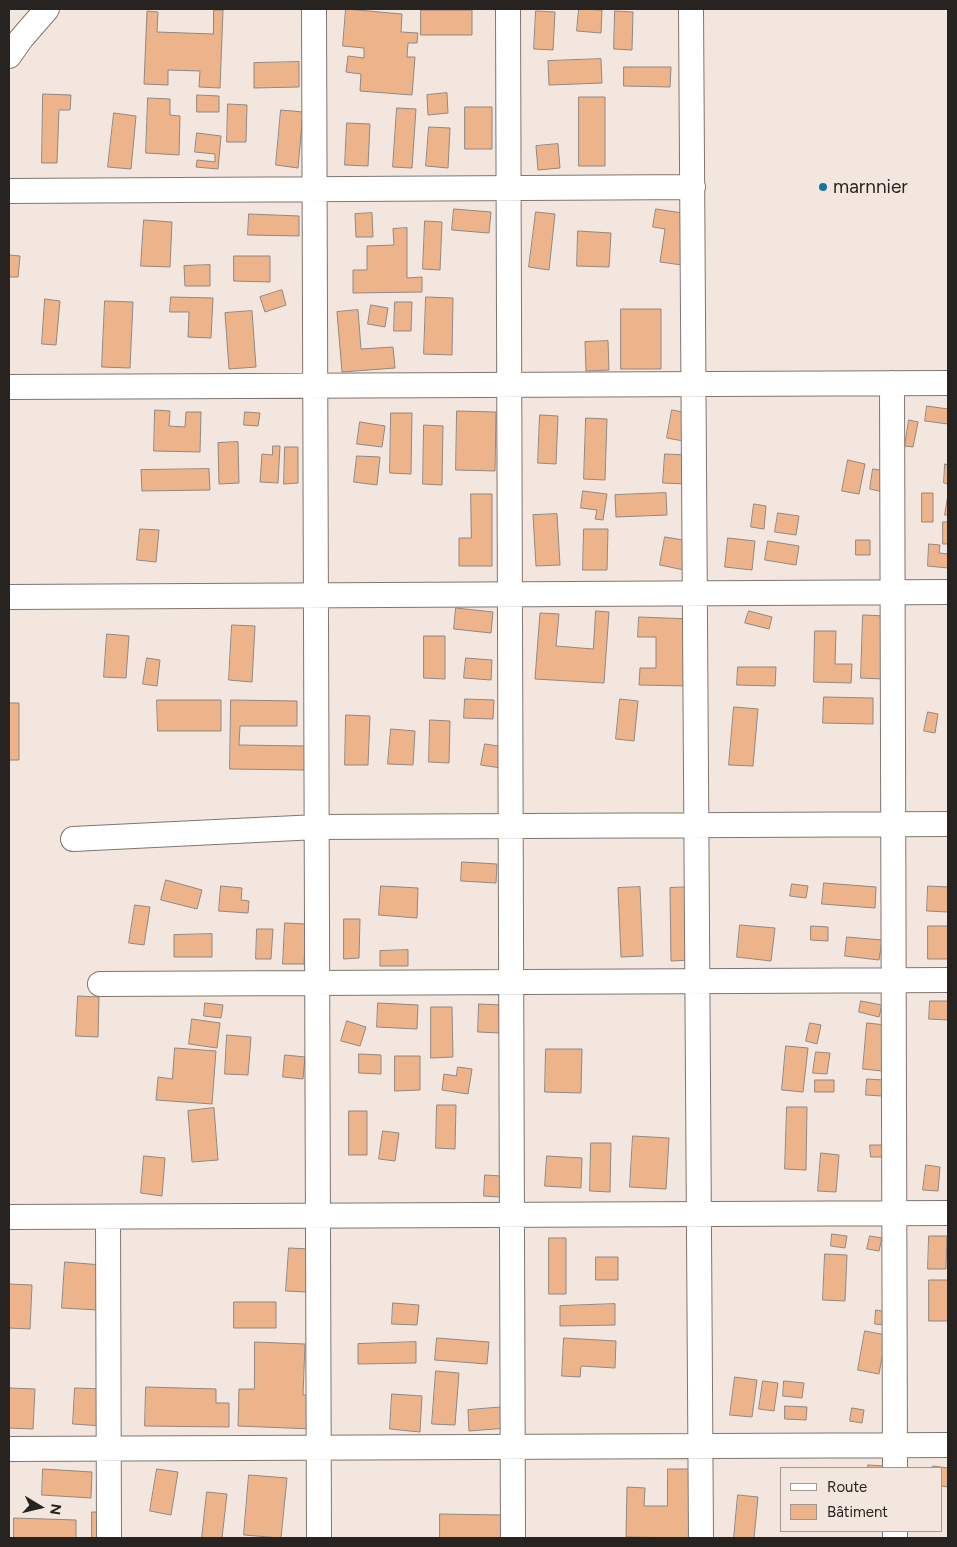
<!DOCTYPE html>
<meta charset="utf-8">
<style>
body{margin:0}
#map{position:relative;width:957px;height:1547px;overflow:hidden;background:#f3e6de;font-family:Figtree,sans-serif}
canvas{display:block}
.frame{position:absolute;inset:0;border:10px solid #272320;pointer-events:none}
.legend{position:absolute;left:780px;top:1467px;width:162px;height:65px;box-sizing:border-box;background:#f3e6de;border:1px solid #a19892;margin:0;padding:6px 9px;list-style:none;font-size:15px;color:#272320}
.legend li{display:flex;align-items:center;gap:10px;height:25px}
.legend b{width:25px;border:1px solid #a19892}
.north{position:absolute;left:15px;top:1482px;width:50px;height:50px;-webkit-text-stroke:4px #f3e6de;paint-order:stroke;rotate:99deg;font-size:14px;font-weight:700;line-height:20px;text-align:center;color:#272320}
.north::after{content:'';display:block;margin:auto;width:18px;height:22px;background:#272320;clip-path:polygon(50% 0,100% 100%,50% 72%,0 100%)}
</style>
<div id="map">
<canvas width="957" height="1547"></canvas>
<div class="frame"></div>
<ul class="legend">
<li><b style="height:6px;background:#fff"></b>Route</li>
<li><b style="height:14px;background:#edb48c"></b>Bâtiment</li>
</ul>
<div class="north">N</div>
</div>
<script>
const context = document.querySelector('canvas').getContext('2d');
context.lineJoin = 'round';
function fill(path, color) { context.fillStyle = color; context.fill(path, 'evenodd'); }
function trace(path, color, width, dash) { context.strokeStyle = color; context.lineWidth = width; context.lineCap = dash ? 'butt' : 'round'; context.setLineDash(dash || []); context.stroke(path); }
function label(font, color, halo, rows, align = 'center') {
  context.font = font + ' Figtree,sans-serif'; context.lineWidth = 4.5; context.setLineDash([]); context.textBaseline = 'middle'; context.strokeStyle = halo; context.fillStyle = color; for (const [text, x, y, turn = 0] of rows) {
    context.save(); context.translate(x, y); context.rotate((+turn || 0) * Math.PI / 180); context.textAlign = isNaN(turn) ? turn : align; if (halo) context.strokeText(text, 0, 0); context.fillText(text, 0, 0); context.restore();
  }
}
const building = new Path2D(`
 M346,9L402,14L401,32L418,33L417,43H408L407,57H415L412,95L360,91L361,74L346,72L348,56L364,58V48L343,46Z
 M579,9L602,10L601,33L577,31Z
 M214,10H223L220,88L199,87L200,71L168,70V85L144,84L147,11L158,12L157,32L213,34Z
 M421,10H472V35H421Z
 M536,11L555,12L553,50L534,49Z
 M615,11L633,12L632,50L614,49Z
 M601,59L602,83L549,85L548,61Z
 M299,62V87L254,88V63Z
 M624,67H671L670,87L624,86Z
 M447,93L448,113L428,115L427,95Z
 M43,94L71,95L70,110H59L57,163H42Z
 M197,95L219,96V112H197Z
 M579,97H605V166H579Z
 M148,98L170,99V115L180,116L179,155L146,153Z
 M228,104L247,105L246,142H227Z
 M465,107H492V149H465Z
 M397,108L416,109L412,168L393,167Z
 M281,110L303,112L298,168L276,165Z
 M114,113L136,116L131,169L108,167Z
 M347,123L370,124L368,166L345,165Z
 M429,127L450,128L448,168L426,166Z
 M197,133L221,136L218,169L196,167L197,160L215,162V154L195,152Z
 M558,144L560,168L538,170L536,146Z
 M454,209L491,212L489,233L452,230Z
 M656,209L689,214L682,265L660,262L665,229L653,227Z
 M536,212L555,214L549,270L529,267Z
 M372,213L373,237H356L355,214Z
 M249,214L299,216V236L248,235Z
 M144,220L172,222L170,267L141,266Z
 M425,221L442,222L440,270L423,269Z
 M407,228V278L422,277V292L353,293V270H367V246L394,245L393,229Z
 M578,231L611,233L609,267L577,266Z
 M9,255L20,256L18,277H9Z
 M234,256H270V282L234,281Z
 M210,265V286H185L184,266Z
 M282,290L286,305L265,312L260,297Z
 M171,297L213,298L211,338L188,337L189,312H170Z
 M426,297L453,298L452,355L424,354Z
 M45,299L60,301L56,345L42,344Z
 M105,301L133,302L130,368L102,367Z
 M395,302H412L411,331H394Z
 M371,305L388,308L385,327L368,324Z
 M621,309H661V369H621Z
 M358,310L361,349L393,347L395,368L342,372L337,312Z
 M252,311L256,367L229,369L225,313Z
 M608,341L609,370L586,371L585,342Z
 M927,406L948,409V424L925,421Z
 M155,410L170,411L169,426L185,427L186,412H201L200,452L154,451Z
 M672,410L688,413L683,441L667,438Z
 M457,411L496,412L495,471L456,470Z
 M245,412L260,413L258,426L244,425Z
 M391,413H412L411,474L390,473Z
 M540,415L558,416L556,464L538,463Z
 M586,418L607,419L605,480L584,479Z
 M909,420L918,422L913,447L905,446Z
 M360,422L385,426L382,447L357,444Z
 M424,425L443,426L442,485L423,484Z
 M238,442L239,483L219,484L218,443Z
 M273,446H280L278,483L260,482L262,454L272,455Z
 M285,447H298V483L284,484Z
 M665,454L688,455L686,484L663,483Z
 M357,456L380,457L377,485L354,482Z
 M848,460L865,464L859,494L842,491Z
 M945,464L948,465V484L944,483Z
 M209,469L210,490L142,491L141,470Z
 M873,469L888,471L884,492L870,489Z
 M583,491L607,494L603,520L595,519L597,510L581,508Z
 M666,493L667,515L616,517L615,495Z
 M922,493H933V522H922Z
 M471,494H492V566H459V538H471Z
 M948,495V515H945Z
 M754,504L766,506L764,529L751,527Z
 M778,513L799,516L796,535L775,532Z
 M557,514L560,565L536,566L533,515Z
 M943,522H948V544H943Z
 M140,529L159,530L156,562L137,560Z
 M584,529H608L607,570H583Z
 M665,537L689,541L684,570L660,565Z
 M728,538L755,541L752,570L725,567Z
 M856,540H870V555H856Z
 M768,541L799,546L796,565L765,560Z
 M929,544L940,545L939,553L948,554V568L928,566Z
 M456,608L493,612L491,633L454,629Z
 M596,611L609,612L604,683L535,679L540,613L559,614L556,646L593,649Z
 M749,611L772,617L769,629L745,623Z
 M863,615L886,616L884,679L861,678Z
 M639,617L692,619L690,686L639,685L640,668H656V637H638Z
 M232,625L255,626L252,682L229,680Z
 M815,631H836L835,664H852L851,683L814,682Z
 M107,634L129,636L126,678L104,677Z
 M424,636H445V679L424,678Z
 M147,658L160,660L157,686L143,684Z
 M466,658L492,660L491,680L464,678Z
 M738,667H776L775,686L737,685Z
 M824,697L873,698V724L823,723Z
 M465,699L494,700L493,719L464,718Z
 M620,699L638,701L634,741L616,739Z
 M157,700H221V731H158Z
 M231,700L297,701V726H240L239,745L305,746V770L230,769Z
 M9,703H19V760H9Z
 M734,707L758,709L753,766L729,765Z
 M928,712L938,714L935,733L924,731Z
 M346,715L370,716L368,765H345Z
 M430,720L450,721L449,763L429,762Z
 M391,729L415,731L413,765L388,764Z
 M485,744L504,747L501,768L481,765Z
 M462,862L497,864L496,883L461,881Z
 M166,880L202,890L197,909L161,900Z
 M824,883L876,887L875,908L822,904Z
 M792,884L808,886L806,898L790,896Z
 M221,886L242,888L241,900L249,901L248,913L219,911Z
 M381,886L418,888L417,918L379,915Z
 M928,886L948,887V912L927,911Z
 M640,887L643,956L621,957L618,888Z
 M691,887L692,960L671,961L670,888Z
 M135,905L150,907L144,945L129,943Z
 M344,919H360L359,958L344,959Z
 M285,923L306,924L304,964H283Z
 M740,925L775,928L771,961L737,957Z
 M811,926L828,927V941L811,940Z
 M928,926H948V959H928Z
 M257,929H273L271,959H256Z
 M212,934V957H174V935Z
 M847,937L882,940L879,960L845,956Z
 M408,950V966H380V951Z
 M78,996L99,997L98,1037L76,1036Z
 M861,1001L882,1005L879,1017L859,1012Z
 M930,1001H948V1020L929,1019Z
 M205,1003L223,1005L221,1018L204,1016Z
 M378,1003L418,1005L417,1029L377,1027Z
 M479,1004L502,1005L500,1033L478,1032Z
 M431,1007H452L453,1057L431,1058Z
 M192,1019L220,1023L217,1048L189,1044Z
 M347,1021L366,1027L360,1046L341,1041Z
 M810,1023L821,1025L817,1044L806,1041Z
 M867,1023L886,1025L882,1071L863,1069Z
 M227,1035L251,1037L248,1075L225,1074Z
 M786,1046L808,1048L803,1092L782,1090Z
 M175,1048L216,1051L212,1104L156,1100L158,1077L172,1079Z
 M546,1049H582L581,1093L545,1092Z
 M816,1052L830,1053L827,1074L813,1073Z
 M359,1054L381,1055V1074L359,1073Z
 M285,1055L305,1057L303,1079L283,1077Z
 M395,1056H420V1090L395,1091Z
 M458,1067L472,1069L468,1094L442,1090L444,1074L456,1076Z
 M867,1079L883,1080L882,1096L866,1095Z
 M815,1080H834V1092H815Z
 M437,1105H456L455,1149L436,1148Z
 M787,1107H807L806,1170L785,1169Z
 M214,1108L218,1160L192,1162L188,1111Z
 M349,1111H367V1155H349Z
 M383,1131L399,1133L395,1161L379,1159Z
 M633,1136L669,1138L666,1189L630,1187Z
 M591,1143H611L610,1192L590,1191Z
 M870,1145H887V1157H871Z
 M821,1153L839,1155L836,1192L818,1191Z
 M144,1156L165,1158L162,1196L141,1193Z
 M547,1156L582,1158L581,1188L545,1186Z
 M926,1165L940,1167L938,1191L923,1190Z
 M485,1175L501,1176L500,1197L484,1196Z
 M832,1234L847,1236L845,1248L831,1246Z
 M870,1236L882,1238L879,1251L867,1249Z
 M929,1236H947L946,1269H928Z
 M549,1238H566V1294H549Z
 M289,1248L310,1249L307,1292L286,1291Z
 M825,1254L847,1255L845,1301L823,1300Z
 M596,1257H618V1280H596Z
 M65,1262L102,1265L98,1310L62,1308Z
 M929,1280H948V1321H929Z
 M9,1284L32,1285L30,1329L9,1328Z
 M234,1302H276V1328H234Z
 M393,1303L419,1305L417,1325L392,1324Z
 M615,1304V1325L560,1326V1306Z
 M876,1310L887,1312L886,1325L875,1324Z
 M865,1331L886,1335L879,1374L858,1370Z
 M437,1338L489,1342L487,1364L435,1360Z
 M564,1338L616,1341L615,1368L581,1366L580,1377L562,1376Z
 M255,1342L305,1344L303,1395H315L313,1429L238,1426L239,1389H254Z
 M416,1342V1363L358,1364V1344Z
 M436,1371L459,1373L455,1425L432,1424Z
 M735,1377L757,1380L752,1417L730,1415Z
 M763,1381L778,1383L774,1411L759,1409Z
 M784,1381L804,1383L802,1398L783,1396Z
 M146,1387L216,1389V1403H229V1427L145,1426Z
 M10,1388L35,1389L33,1429L9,1428Z
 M75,1388L105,1389L103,1426L73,1424Z
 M392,1394L422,1396L420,1432L390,1429Z
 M785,1406L807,1407L806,1420L785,1419Z
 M506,1407L507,1428L469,1431L468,1410Z
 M852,1408L864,1410L862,1423L850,1421Z
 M868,1465L886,1466V1468H868Z
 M933,1466L948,1468V1487L941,1486V1468H932Z
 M43,1469L92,1472L91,1498L42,1495Z
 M157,1469L178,1472L171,1515L150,1511Z
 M668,1469H691L690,1538L626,1537L627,1487L645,1488L644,1506H667Z
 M249,1475L287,1478L281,1538L244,1535Z
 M207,1492L227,1494L222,1538H202Z
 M738,1495L758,1497L754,1538H734Z
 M92,1512H109L108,1538H92Z
 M440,1514L502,1515L501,1538H440Z
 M14,1518L76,1520V1538H14Z`);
fill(building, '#edb48c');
trace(building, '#92877f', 1);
const street = new Path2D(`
 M314,9L319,1538
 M508,9L513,1538
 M691,9L701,1538
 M9,56L21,39L47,9
 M9,191L693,187
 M892,383L895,1468
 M9,387L948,383
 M9,597L948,592
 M73,839L317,827L948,824
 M100,984L948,980
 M9,1217L948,1213
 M108,1217L109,1538
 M9,1449L948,1445
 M895,1531V1538`);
trace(street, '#80766f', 26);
trace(street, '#fff', 24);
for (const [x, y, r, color] of [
 [823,187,5,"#1474a1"]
]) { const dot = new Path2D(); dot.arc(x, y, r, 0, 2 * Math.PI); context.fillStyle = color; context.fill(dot); trace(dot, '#f3e6de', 2); }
label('19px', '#272320', '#f3e6de', [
 ["marnnier",833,187]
], 'left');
</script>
